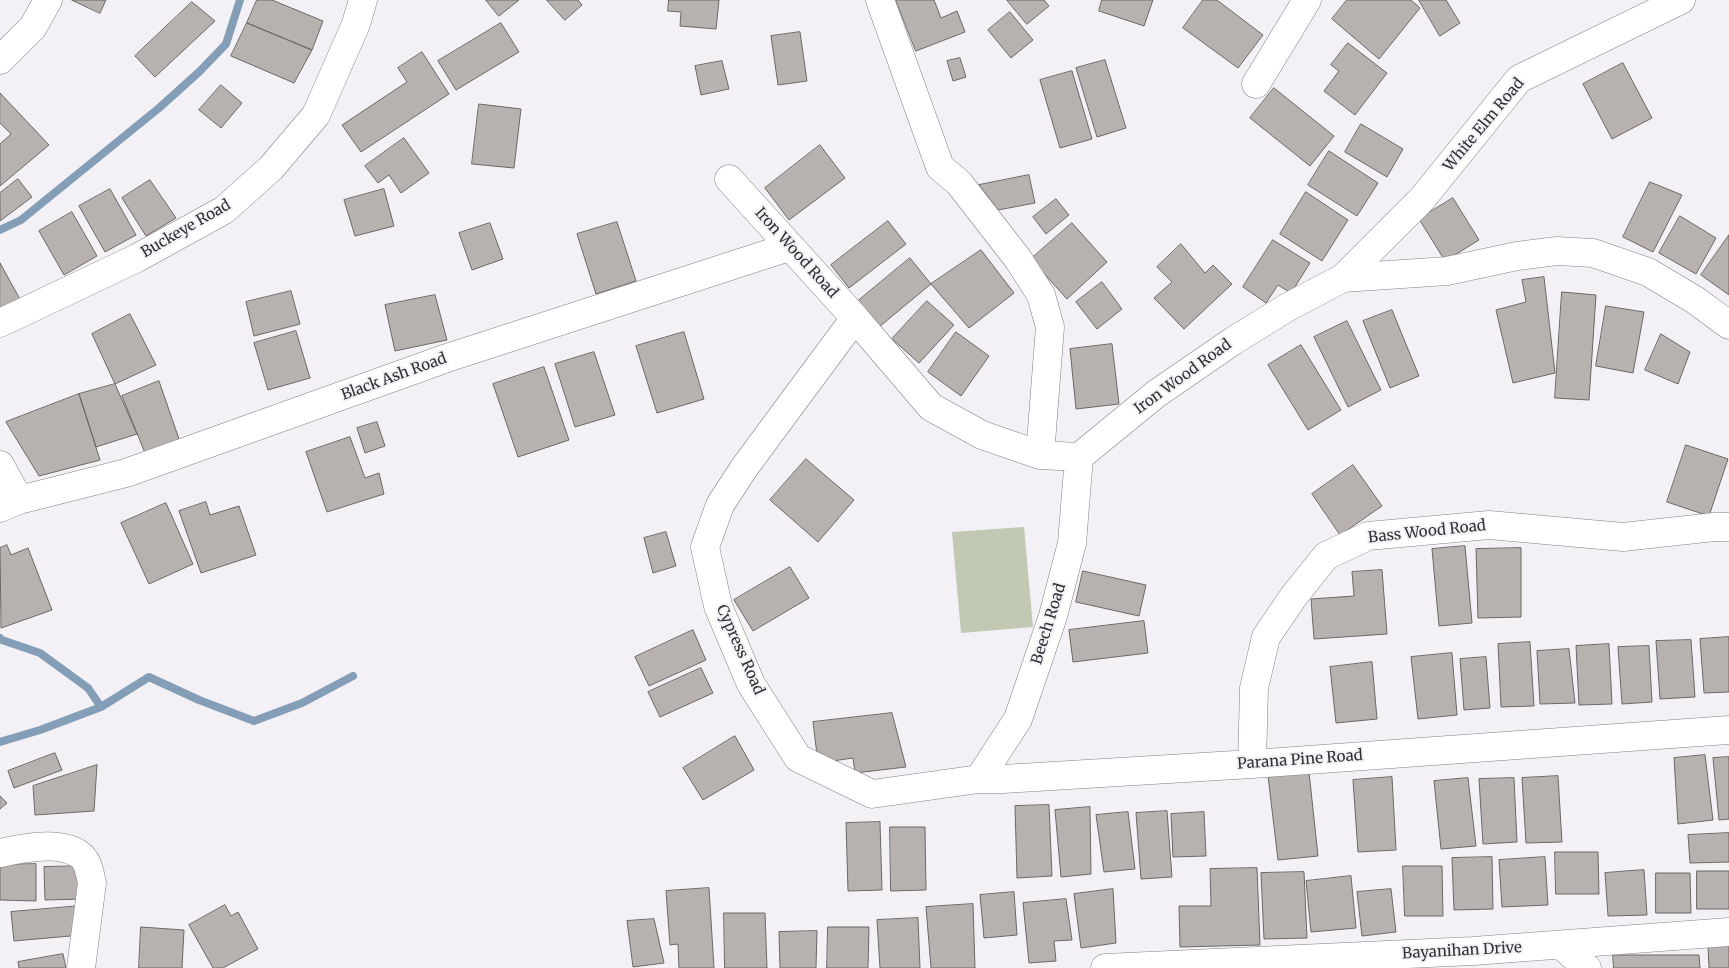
<!DOCTYPE html>
<style>
body{margin:0}
canvas{display:block;background:#f3f1f6}
</style>
<canvas width="1729" height="968"></canvas>
<script>
const context = document.querySelector('canvas').getContext('2d');
context.lineJoin = 'round';
function fill(path, color) { context.fillStyle = color; context.fill(path, 'evenodd'); }
function trace(path, color, width, dash) { context.strokeStyle = color; context.lineWidth = width; context.lineCap = dash ? 'butt' : 'round'; context.setLineDash(dash || []); context.stroke(path); }
function label(font, color, halo, rows, align = 'center') {
  context.font = font + ' Merriweather,serif'; context.lineWidth = 4; context.setLineDash([]); context.textBaseline = 'middle'; context.strokeStyle = halo; context.fillStyle = color; for (const [text, x, y, turn = 0] of rows) {
    context.save(); context.translate(x, y); context.rotate((+turn || 0) * Math.PI / 180); context.textAlign = isNaN(turn) ? turn : align; if (halo) context.strokeText(text, 0, 0); context.fillText(text, 0, 0); context.restore();
  }
}
fill(new Path2D(`
 M1024,527L1033,627L961,633L952,532Z`), '#c2c9b2');
trace(new Path2D(`
 M0,230L21,220L159,108L199,72L226,44L240,0
 M0,638L2,640L40,653L88,688L101,707
 M0,742L40,730L101,707L149,677L199,700L254,721L302,703L353,676`), '#849eb7', 8);
const building = new Path2D(`
 M72,0H106L100,13Z
 M257,0H272L323,21L312,50L247,23Z
 M486,0H519L499,16Z
 M547,0H578L582,5L565,20Z
 M669,0H719L716,29L680,26L681,12L668,11Z
 M896,0H934L941,18L957,11L965,32L916,51Z
 M1007,0H1044L1049,6L1027,24Z
 M1102,0H1153L1144,26L1099,11Z
 M1203,0H1217L1263,35L1238,68L1183,28Z
 M1347,0H1411L1420,8L1379,59L1332,19Z
 M1419,0H1446L1460,23L1440,36Z
 M192,2L215,21L155,77L135,56Z
 M1010,12L1033,40L1011,58L988,30Z
 M247,23L312,50L294,83L231,56Z
 M501,23L519,52L456,90L438,61Z
 M800,32L807,81L778,85L771,36Z
 M1348,43L1387,73L1355,115L1324,91L1339,71L1331,65Z
 M422,52L449,94L361,152L342,125L407,82L398,68Z
 M960,58L966,77L953,81L947,61Z
 M1105,60L1126,128L1097,137L1076,68Z
 M722,61L729,89L701,95L695,66Z
 M1623,63L1652,118L1612,139L1583,84Z
 M1072,71L1092,139L1060,148L1040,80Z
 M221,85L242,103L221,128L199,110Z
 M1274,88L1334,136L1310,166L1250,118Z
 M0,93L49,145L0,186V144L11,134L0,123Z
 M479,104L521,109L514,168L472,164Z
 M1361,124L1403,149L1387,177L1345,152Z
 M404,138L429,173L401,193L389,175L378,183L365,166Z
 M820,145L845,178L789,220L765,188Z
 M1329,151L1378,183L1357,216L1308,185Z
 M1029,175L1035,203L998,210L979,185Z
 M18,179L32,197L0,221V193Z
 M150,180L176,218L146,236L122,198Z
 M1650,182L1682,195L1653,252L1623,237Z
 M110,189L136,235L105,252L79,206Z
 M384,189L394,226L355,236L344,200Z
 M1306,192L1348,220L1322,261L1280,234Z
 M1453,198L1479,240L1445,261L1419,219Z
 M1056,199L1069,215L1046,234L1033,217Z
 M72,212L97,256L64,275L39,231Z
 M1680,216L1716,238L1696,274L1659,253Z
 M888,221L906,244L849,288L831,265Z
 M617,222L636,281L596,294L577,234Z
 M490,223L503,259L472,270L459,233Z
 M1072,223L1107,262L1067,299L1031,259Z
 M1729,235V295L1701,275Z
 M1273,240L1310,263L1291,293L1278,285L1266,303L1243,287Z
 M1181,244L1205,273L1213,265L1232,284L1184,329L1154,298L1172,282L1157,267Z
 M981,250L1014,293L969,328L931,284Z
 M910,258L931,284L879,327L858,301Z
 M0,263L21,301L0,312Z
 M1544,277L1555,373L1513,383L1496,310L1526,302L1522,280Z
 M1102,282L1122,309L1097,329L1076,302Z
 M291,291L300,324L254,336L246,302Z
 M1562,292L1596,295L1589,400L1555,398Z
 M435,295L447,340L395,351L385,305Z
 M927,301L954,325L919,363L892,339Z
 M1606,306L1644,312L1633,373L1596,366Z
 M1392,310L1419,376L1390,388L1363,321Z
 M130,314L156,365L115,384L92,334Z
 M1347,321L1381,390L1348,407L1314,337Z
 M296,331L310,378L268,390L254,343Z
 M684,332L704,399L657,413L636,346Z
 M956,332L989,356L961,396L928,372Z
 M1661,334L1690,352L1678,384L1645,370Z
 M1112,344L1119,404L1076,409L1070,349Z
 M1301,345L1341,410L1308,430L1268,365Z
 M594,352L615,415L575,427L555,364Z
 M544,367L569,440L518,457L493,384Z
 M159,381L179,439L145,453L122,396Z
 M115,384L137,434L96,447L79,394Z
 M79,394L100,460L39,476L6,422Z
 M377,422L385,446L365,453L357,428Z
 M350,437L365,478L379,473L384,494L327,512L306,452Z
 M1686,445L1728,459L1709,516L1667,502Z
 M806,459L854,500L818,542L770,500Z
 M1353,465L1382,506L1340,535L1312,494Z
 M206,502L210,515L239,506L256,555L201,573L179,511Z
 M166,503L193,564L149,584L121,523Z
 M666,532L676,566L653,573L644,538Z
 M7,545L11,555L28,548L52,610L1,628L0,548Z
 M1465,546L1472,623L1439,626L1432,549Z
 M1521,548V617L1478,618L1476,549Z
 M790,567L809,598L753,631L734,600Z
 M1382,570L1387,634L1314,639L1311,599L1354,596L1352,572Z
 M1083,571L1146,585L1139,616L1076,602Z
 M1144,621L1148,653L1073,662L1069,630Z
 M693,630L706,660L649,686L635,657Z
 M1729,637V692L1704,693L1700,639Z
 M1691,640L1695,697L1660,699L1656,641Z
 M1530,642L1534,706L1501,707L1498,644Z
 M1609,644L1612,704L1579,705L1576,646Z
 M1649,646L1652,702L1622,704L1618,647Z
 M1569,649L1575,703L1540,704L1537,651Z
 M1452,653L1457,715L1418,719L1411,657Z
 M1486,657L1490,708L1464,710L1460,659Z
 M1372,662L1377,719L1336,723L1330,667Z
 M701,668L713,693L660,717L648,692Z
 M892,713L906,767L855,773L853,758L818,763L813,722Z
 M735,736L754,770L703,800L683,768Z
 M55,753L62,770L14,788L8,771Z
 M1705,755L1713,820L1678,824L1674,758Z
 M1729,757V819L1719,820L1713,758Z
 M97,765L94,811L35,815L33,786Z
 M1309,772L1318,856L1278,860L1268,776Z
 M1558,776L1562,842L1526,843L1522,778Z
 M1392,777L1396,850L1358,852L1353,780Z
 M1468,778L1476,846L1441,849L1434,781Z
 M1514,778L1517,842L1483,844L1479,779Z
 M0,796L7,803L0,809Z
 M1049,805L1052,876L1017,878L1015,806Z
 M1090,807L1091,874L1061,877L1055,810Z
 M1167,811L1172,877L1141,879L1136,813Z
 M1128,812L1135,869L1104,872L1096,815Z
 M1204,812L1206,856L1173,857L1171,814Z
 M880,822L882,890L848,891L846,823Z
 M890,827H925L926,890L891,891Z
 M1729,833V862L1690,863L1688,835Z
 M1555,852H1598L1599,894H1556Z
 M1492,857L1493,909L1454,910L1452,858Z
 M1545,857L1548,905L1502,907L1499,860Z
 M36,864V901L0,900V865Z
 M83,866L84,899L45,900L44,867Z
 M1403,866H1442L1443,916H1405Z
 M1257,868L1260,945L1180,947L1179,906H1211L1210,869Z
 M1644,870L1647,915L1608,916L1605,873Z
 M1697,871H1729V909H1697Z
 M1304,872L1307,938L1264,939L1261,873Z
 M1656,873H1690L1691,913H1656Z
 M1351,876L1356,928L1311,932L1306,881Z
 M709,888L714,968H679L678,944L670,945L666,891Z
 M1113,889L1116,943L1081,948L1074,894Z
 M1391,889L1396,932L1362,936L1357,892Z
 M1014,892L1017,935L984,938L980,895Z
 M1066,899L1072,940L1054,941L1056,961L1029,963L1023,903Z
 M973,904L975,968H931L926,907Z
 M225,905L231,916L238,912L258,949L223,968H213L189,925Z
 M80,906L82,935L14,941L11,912Z
 M724,913H765L767,968H725Z
 M918,918L920,968H880L877,920Z
 M654,919L664,963L633,967L627,921Z
 M141,927L184,930L182,968H139Z
 M828,927H869L868,968H827Z
 M817,931L816,968H780L779,932Z
 M1729,944V968H1709L1708,945Z
 M63,954L66,968H19L18,962Z
 M1613,955H1699L1700,968H1614Z`);
fill(building, '#b7b2b0');
trace(building, '#6d6866', 1);
const minor = new Path2D(`
 M880,0L940,167L959,183L1018,259L1041,295L1050,327L1040,455
 M0,60L33,27L48,0
 M1256,84L1307,0
 M729,179L855,318L931,407L982,435L1040,455L1079,457L1156,394L1233,341L1288,307L1343,278L1447,271L1517,256L1557,251L1593,253L1648,272L1695,300L1729,325
 M1343,278L1422,199L1519,79L1681,0
 M855,318L744,468L720,505L705,547L718,606L751,684L798,758L872,794L979,779H1003L1252,764L1729,730
 M0,323L137,258L224,210L271,168L316,115L356,24L363,0
 M0,465L19,500
 M0,508L19,500L126,473L447,358L789,247
 M1252,764L1254,688L1266,637L1294,596L1326,556L1368,536L1489,525L1623,537L1714,527H1729
 M979,779L1018,719L1053,616L1072,543L1079,457
 M0,853C22,848 61,840 80,855C88,860 90,874 92,883L81,968
 M1561,945L1587,968
 M1105,968L1473,951L1729,932`);
trace(minor, '#828085', 29);
trace(minor, '#fff', 28);
label('15px', '#313032', '#f3f1f6', [
 ["White Elm Road",1484,125,-50],
 ["Buckeye Road",186,229,-30],
 ["Iron Wood Road",796,253,48],
 ["Black Ash Road",394,377,-20],
 ["Iron Wood Road",1183,377,-36],
 ["Bass Wood Road",1427,532,-6],
 ["Beech Road",1049,624,-73],
 ["Cypress Road",740,650,66],
 ["Parana Pine Road",1300,760,-4],
 ["Bayanihan Drive",1462,951,-3]
]);
</script>
